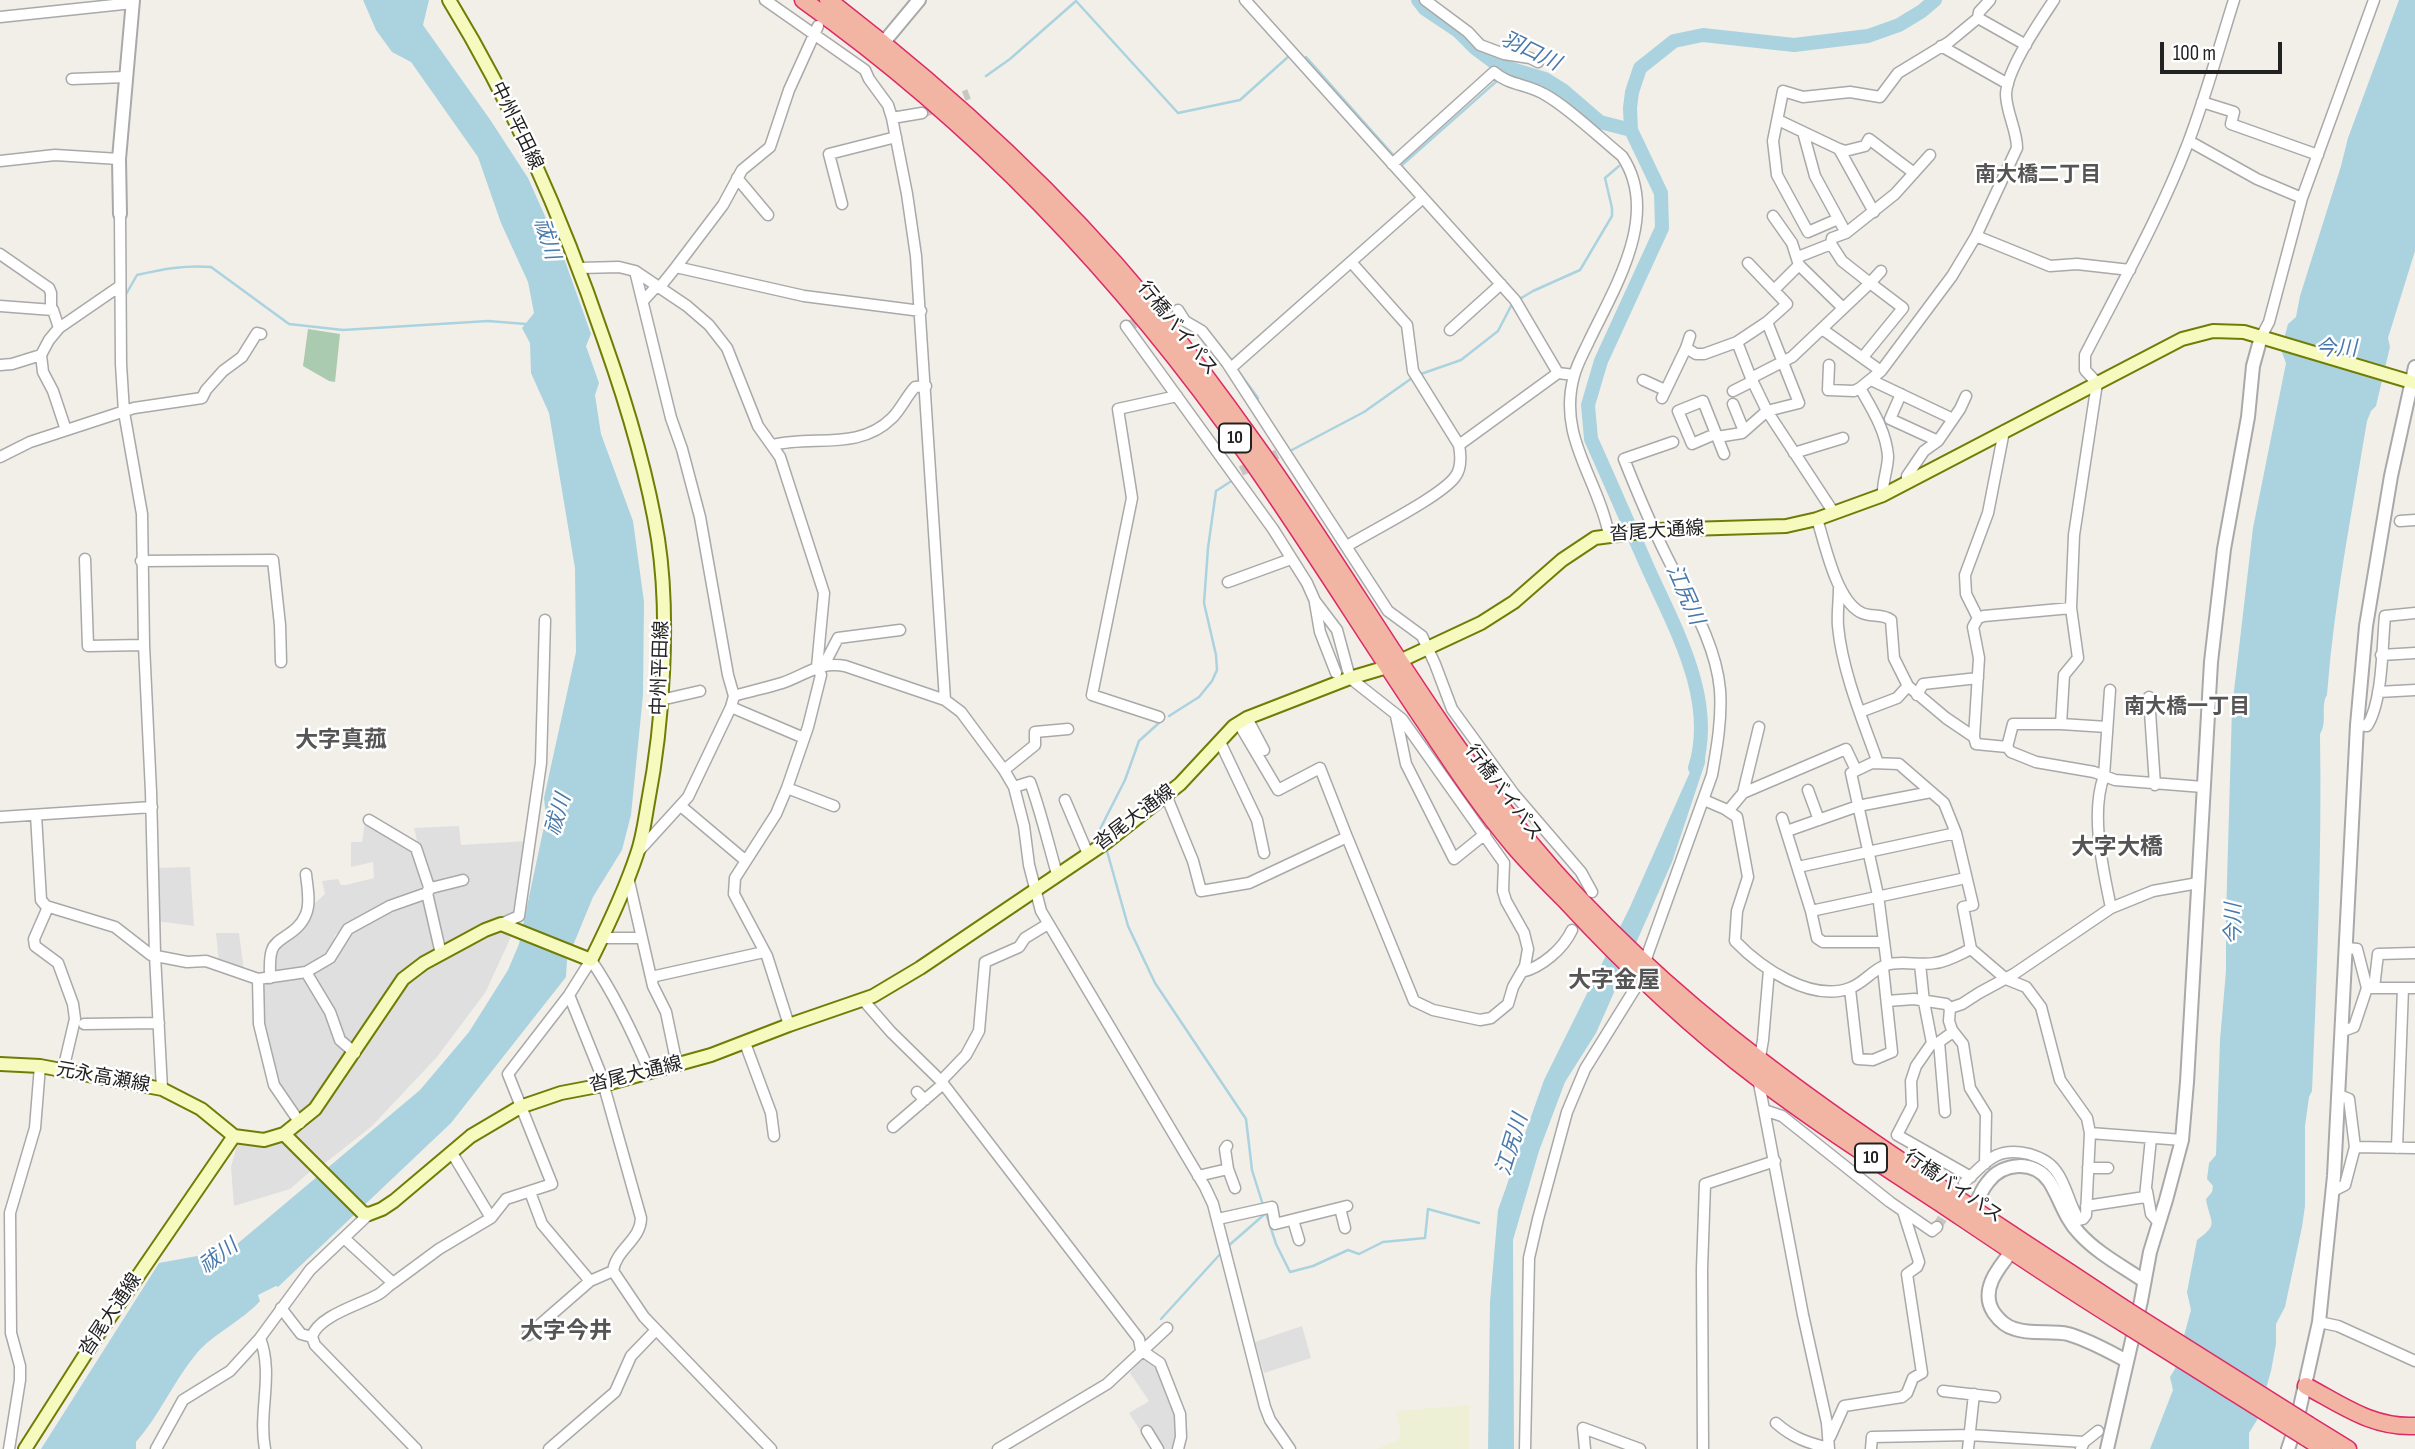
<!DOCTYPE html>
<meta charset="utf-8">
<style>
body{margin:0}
#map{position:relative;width:2415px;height:1449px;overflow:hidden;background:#f2efe9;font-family:"Sofia Sans Condensed",sans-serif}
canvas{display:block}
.scale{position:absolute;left:2160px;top:42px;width:122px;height:32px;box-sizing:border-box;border:4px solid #222;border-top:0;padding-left:9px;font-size:21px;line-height:24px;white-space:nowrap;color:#222;-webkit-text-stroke:5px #fff;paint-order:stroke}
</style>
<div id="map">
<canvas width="2415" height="1449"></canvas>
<div class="scale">100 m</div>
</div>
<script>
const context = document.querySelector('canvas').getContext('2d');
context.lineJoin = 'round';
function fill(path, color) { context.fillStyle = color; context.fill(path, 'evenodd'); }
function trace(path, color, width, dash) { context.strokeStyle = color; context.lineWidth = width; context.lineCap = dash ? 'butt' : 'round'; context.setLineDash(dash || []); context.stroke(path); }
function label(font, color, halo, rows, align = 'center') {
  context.font = font + ' "Sofia Sans Condensed","Noto Sans JP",sans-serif'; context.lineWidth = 5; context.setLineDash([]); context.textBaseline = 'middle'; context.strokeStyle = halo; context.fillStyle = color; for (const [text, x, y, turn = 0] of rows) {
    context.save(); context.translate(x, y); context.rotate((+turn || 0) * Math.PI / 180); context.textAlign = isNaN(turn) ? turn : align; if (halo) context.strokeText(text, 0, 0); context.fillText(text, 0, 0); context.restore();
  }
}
fill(new Path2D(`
 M365,822L420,853L414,828L459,826L461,845L528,841L517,914L445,946L429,888L393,901L335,935L332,951L311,968L273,975L274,948L304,924L314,904L325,894L322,881L338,879L341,885H346L374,878L373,862L351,867V842H362Z
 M190,867L194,926L156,921L155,868Z
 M423,901L435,952L422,958L352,1048L341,1040L311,974L350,933L385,912Z
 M500,930L511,937L485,993L437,1057L372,1126L324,1164L293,1135L313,1117L406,983L419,971L487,935Z
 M216,933H239L244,971L219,963Z
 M305,974L349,1051L313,1104L300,1118L274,1085L262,1024L260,981Z
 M284,1138L312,1170L290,1189L234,1206L231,1167L238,1142Z
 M1302,1326L1311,1358L1264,1373L1255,1342Z
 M1145,1354L1160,1364L1178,1415L1175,1449H1152L1129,1413L1149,1401L1130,1373Z`), '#e0dfdf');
fill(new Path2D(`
 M1469,1405V1449H1376L1398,1440L1401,1433L1396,1411Z`), '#eef0d5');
fill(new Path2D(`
 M308,329L340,334L335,382L329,381L303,366Z`), '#aacbaf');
fill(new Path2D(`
 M363,0H429L423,25L491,121L528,178L565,261L591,334L586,346L599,383L595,395L601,434L633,521L644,602L643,695L631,815L622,850L593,897L567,960L566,977L451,1123L278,1287L276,1286L258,1295L260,1301C242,1321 213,1334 197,1353C174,1380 160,1415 136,1442V1449H41L159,1263L230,1250L420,1090L469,1032L508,970L519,944L546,817L544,798L576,652L575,568L549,413L531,373L530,343L522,328L534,313L528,282L501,223L478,157L411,62L392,52L376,30Z
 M2399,0H2415V251L2388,338L2390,347L2376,406L2371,411L2367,421C2352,512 2334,602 2327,695C2320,706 2328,722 2320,734C2322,853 2317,972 2312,1091L2309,1097L2305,1126V1206L2302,1227L2285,1307L2276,1324V1344L2271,1371L2257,1420L2249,1433V1449H2150L2173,1390L2170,1377L2175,1369L2191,1310L2187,1292L2197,1240C2220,1223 2210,1224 2206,1199L2212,1192L2213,1186L2207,1179L2209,1163L2216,1155L2220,1040L2226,971V917L2232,708L2253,528L2286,363L2281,350L2288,324L2296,317L2300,296L2341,166L2348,138Z
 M1706,736L1705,763L1672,862L1596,1033L1565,1082L1539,1151L1513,1240L1514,1449H1488L1490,1302L1498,1210L1544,1080L1630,907Z`), '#aad3df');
trace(new Path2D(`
 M1306,57L1395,157
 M986,76L1010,59L1076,1L1178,113L1240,100L1289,56
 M1402,165L1499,79
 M125,296L137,275C163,269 185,265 211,267L289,324L343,330L488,321L526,324
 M1518,300L1533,291L1580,270L1612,216V208L1605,178L1619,166
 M1418,375L1461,360L1498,331L1512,304
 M1257,402L1258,398L1231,361L1418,196
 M1285,444L1290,451L1364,412L1412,378
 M1169,716L1199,697L1212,681L1217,670L1216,655L1204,603L1208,548L1216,491L1233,480
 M1094,841L1125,780L1139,741L1160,722
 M1107,851L1128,926L1155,983L1246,1119L1252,1170L1262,1202
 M1227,1247L1266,1213L1276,1244L1290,1272L1313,1266L1348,1250L1359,1254L1383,1242L1425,1238L1428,1209L1479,1223
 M1161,1319L1222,1252`), '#aad3df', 2.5);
trace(new Path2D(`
 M1418,0L1425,9L1458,31L1475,48L1498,65L1545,79L1564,91L1600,122L1631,130
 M1695,768C1717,699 1674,627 1647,566C1628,523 1610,481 1591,439L1588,405L1601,361L1662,228L1661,193L1631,130L1630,108L1632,92L1640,68L1674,41L1703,35L1794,45L1868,36L1899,25L1922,11L1935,0`), '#aad3df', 14);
trace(new Path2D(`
 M922,113L969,94
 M1126,326L1178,310
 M1241,471L1278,454
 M1937,1227L1964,1183`), '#c8c6c1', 10, [10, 5]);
const minor = new Path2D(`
 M765,0L865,70L869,79L888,105L892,118L907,194L916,256L945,700
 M1245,0L1515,300L1558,373
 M1425,0L1468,32L1480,45L1504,54L1530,58L1538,62
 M0,17L133,3
 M1978,18L1979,12L1990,0
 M1941,46L2008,84
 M72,79L126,77
 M2202,102L2234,112L2231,124L2318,155
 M892,118L922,113
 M1778,120L1839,149L1845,151L1865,146L1869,139L1914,173
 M1803,132L1815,176L1846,233L1895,194L1930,155
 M2189,141L2257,179L2302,198
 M1839,149L1874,212
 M0,161L55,155L119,159
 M1392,164L1494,72C1508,85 1527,84 1544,94C1568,107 1600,138 1622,156C1661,214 1615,287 1589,341C1584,352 1577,364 1574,376C1557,437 1598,478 1609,535
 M737,178L768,215
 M842,204L829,154L896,137
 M120,214L121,364L124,412L142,514L144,645L151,792L155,955L162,1089
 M1773,216L1792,243L1799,265L1843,308
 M1838,219L1808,232L1777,175L1773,141L1783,91L1803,97L1850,92L1880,97L1898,73L1949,42L1978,18L2026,45
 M1976,236L2050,266L2077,264L2130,270
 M0,254L49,288L51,293V310
 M1798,257L1831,244
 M676,267L804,296L921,311
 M580,268L619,267L635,271L687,306L709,325L727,348L758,426L780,457L824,593L817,667L821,675L808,727L787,788L776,814L735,878L734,894L767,956L789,1025
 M635,271L671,418L682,449L700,517L728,675L734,696L731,707L688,797L638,852
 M1774,290L1799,265
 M644,300L654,289L660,287L676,267L723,205L742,170L770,147L789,90L818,26
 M0,306L53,310L59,328L120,286
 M1178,310L1185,321L1202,331L1227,363L1388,611L1422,636L1435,664L1452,709L1514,794L1581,872L1592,892
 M1126,326L1273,529L1307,583L1315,601L1337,630L1350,678L1402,719L1504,863L1503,891L1506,901L1524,933L1528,949L1525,966L1513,987L1508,1004L1491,1018L1480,1020L1433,1010L1414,1001L1347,837
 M59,328L49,340L41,355L43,372L53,391L66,430
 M1822,329L1881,371
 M1450,330L1501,284
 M2261,337L2269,322L2302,198L2374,0
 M1737,342L1751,378
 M1686,348L1690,336
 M1863,357L1903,308L1870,283L1881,271
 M0,365L12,364L41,355
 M1829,365L1828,390L1854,391L1860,388
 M1231,368L1423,198
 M1643,380L1665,390
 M1871,380L1953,419
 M1733,391L1753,381
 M1901,394L1890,419L1938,441
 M1662,398L1686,348L1696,354H1704L1737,342L1767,322L1787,304L1748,263
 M1733,404L1744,431
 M1715,434L1692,444L1678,411L1703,401L1724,454
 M1717,437L1742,433L1767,411L1799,403L1767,322
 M773,445C813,435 859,451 892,418C901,409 906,397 915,387L926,386
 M1459,445L1558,373L1574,375
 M1794,453L1843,438
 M0,457L30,442L134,408L202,398L206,390L223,371L242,357L257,333L261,334
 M1907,483V476L1924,451L1938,441L1960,409L1966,396
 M1883,495C1882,482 1888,469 1888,456C1886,431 1872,409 1860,388L1881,371L1952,276L1976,236L2017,148C2017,130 2006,112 2006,94C2007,69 2040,21 2054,0
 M1834,513L1767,411L1751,378L1792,357L1870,283L1842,261L1831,244L1832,238L1846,233
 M1817,519C1825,544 1836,599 1860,612C1870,618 1882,613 1891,620L1894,658L1908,686L1946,718L1974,737L1976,744L2007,747L2011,752L2036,762L2094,772L2115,780L2203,787
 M2400,521L2415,520
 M1347,546C1371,531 1440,497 1455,477C1462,468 1461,456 1459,445L1413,371L1407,325L1351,262
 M85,559L88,646L144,645
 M141,561L273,560L280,625L281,662
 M1228,582L1291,559
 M1839,588C1839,601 1837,614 1838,626C1842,671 1863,721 1878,763
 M1315,603L1320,632L1336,673
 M2071,608L2074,535L2097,383L2085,370V355C2121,285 2160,216 2188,143C2206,96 2219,47 2234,0
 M1978,618L1966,594L1965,575L1988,513L2004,431
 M2381,655L2415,653
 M824,665L838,638L900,630
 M2110,690L2104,776C2090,814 2103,869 2111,908
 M2378,692L2415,690
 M1917,695L1923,684L1978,678
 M734,696C750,691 766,688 782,683C806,675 819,661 845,666L945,700L961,712L1004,770L1014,787L1024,826L1029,865L1041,911L1205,1187L1213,1204L1265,1407L1270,1420L1290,1449
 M2149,697L2155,785
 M661,700L700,691
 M731,707L804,738
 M1860,712L1897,698L1908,686
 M1396,716L1406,764L1454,859L1485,834
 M1159,717L1092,695L1132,498L1118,409L1177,396
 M1247,718L1264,750
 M2357,725L2367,726C2383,701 2382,646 2385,616L2415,613
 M1974,737L1979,658L1973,627L1978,618L1984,616L2071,608L2078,658L2064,675L2061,724
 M1220,742L1257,820L1264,853
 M2007,747L2013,724H2061L2107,727
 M1004,770L1035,745V732L1068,729
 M1014,787L1030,782C1041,812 1048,843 1057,874
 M787,788L834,806
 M1808,790L1819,820
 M1743,793L1759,727
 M1166,795L1193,861L1201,891L1249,883L1347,837L1320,768L1278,790L1239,724
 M1065,800L1088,854
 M1704,800L1725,809L1737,817L1748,877L1737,911L1735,941C1760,967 1811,1003 1850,988C1864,983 1872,970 1886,965C1901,960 1920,966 1935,963C1947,962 1960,954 1971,949
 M682,807L746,861
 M1728,811L1743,793L1846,749L1856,770
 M36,815L41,900L46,906L115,927L151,955L187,962L206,961L258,979L306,972L330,958L348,929L390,906L427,893L431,888L463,880
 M0,817L152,807
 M1782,818L1811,911L1966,878
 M369,820L416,848L429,887L427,893L441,954
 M1787,831L1858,806L1931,792
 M1798,867L1956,833
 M628,877L653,986L666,1012L677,1065
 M48,907L34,939L35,946L58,963L73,1004L75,1019L63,1070
 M1811,911L1817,938L1823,942H1884
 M501,924L519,916L541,763L545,620
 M602,938H640
 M2347,948L2357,949L2367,988H2415
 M1920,964L1924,1002L1932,1043L1916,1066L1911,1081L1912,1106L1897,1135L1971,1177
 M1887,965L1878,895L1851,773L1872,763L1899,764L1944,803L1956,833L1973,905L1963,907L1971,949L2006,979L2026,987L2041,1007L2060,1080L2087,1118L2090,1133L2086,1215L2083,1219L2079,1220C2069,1205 2067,1185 2056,1171C2050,1162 2039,1157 2029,1154C1996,1146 1986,1162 1964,1183
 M306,972L330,1012L340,1040L355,1053
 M1522,972C1542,967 1563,949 1572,930
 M651,977L764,952
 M270,978C270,969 269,958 272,950C276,937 298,935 306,914C311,902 307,886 306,874
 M258,979L259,1024L274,1085L300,1123
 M2374,988L2378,954L2415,953
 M1850,989L1858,1059L1873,1060L1892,1052L1883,968
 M569,995L600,1072L641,1218C641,1240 616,1249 613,1271L644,1317L771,1449
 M864,1001L891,1032L941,1081L1139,1339L1141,1350
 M1887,1001L1914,999L1946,1004L1950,1008L1962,1004L1979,993L2014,974L2111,908L2153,891L2198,883
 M1950,1008L1949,1021L1952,1030L1963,1044L1970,1088L1986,1114L1985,1164
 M84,1024L159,1023
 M2343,1031L2354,1027L2367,988
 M745,1043L771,1113L774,1136
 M1759,1063L1763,1040L1769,970
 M1758,1078L1803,1315L1827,1423L1829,1449
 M941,1081L966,1055L979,1031L985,962L1019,947L1025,938L1048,924
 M917,1092L925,1100
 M1764,1110L1782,1116L1890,1202L1932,1231L1937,1227
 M1945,1112L1939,1042L1953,1032
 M893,1127L943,1084
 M2090,1133L2182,1140
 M1227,1146L1225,1149L1228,1169
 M2355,1147L2415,1148
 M2397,1148L2403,988
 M452,1153L491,1218
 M2088,1168H2108
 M1198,1176L1228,1169L1235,1188
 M2147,1191L2151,1214L2159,1223
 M2333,1191L2345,1185L2355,1147L2349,1099L2339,1095
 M530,1192L542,1224L590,1281
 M2086,1206L2145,1197L2151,1138
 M1340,1208L1345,1228
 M1218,1219L1272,1207L1275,1224L1347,1206
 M1293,1220L1299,1240
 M344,1238L393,1283L439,1249L491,1218L506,1199L552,1184L508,1074L569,995L591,960C615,995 633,1033 650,1073
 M281,1308L301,1334L312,1337
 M2319,1322L2338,1326L2415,1361
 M528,1335L590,1281L613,1271
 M312,1337L315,1345L416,1449
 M312,1337C317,1316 362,1304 379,1294C384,1291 388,1286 393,1283
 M260,1338C274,1375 258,1411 265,1449
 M1141,1350L1160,1363L1180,1414L1181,1437L1178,1449
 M1943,1391L1995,1397
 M1776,1423C1793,1438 1808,1443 1829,1448
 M1147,1431L1158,1449
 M1830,1437L1844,1406L1902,1397L1907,1393L1913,1378L1922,1373L1907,1274L1917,1267L1919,1262L1903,1211
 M2084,1442L2098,1431
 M9,1449L20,1380V1366L11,1333L10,1213L35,1128L40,1066
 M156,1449L183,1400L230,1371L260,1338L310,1270L369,1214
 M549,1449L615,1392L631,1356L656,1330
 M998,1449L1107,1384L1167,1328
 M1525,1449L1529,1258L1538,1219L1567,1112L1585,1069L1641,979L1648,953L1712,775C1717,747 1722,719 1720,690C1716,643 1688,599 1667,557C1651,525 1637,492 1624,459L1673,442
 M1585,1449L1583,1428L1640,1449
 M1703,1449L1702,1269L1705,1184L1775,1161
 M1871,1449L1872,1437L1970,1435L2084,1442L2081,1449
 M1968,1449L1974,1394`);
const tertiary = new Path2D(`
 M879,48L919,0
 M120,214L119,159L133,0
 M1973,1211C1977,1201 1981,1190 1988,1182C2003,1162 2034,1160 2049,1181C2060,1198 2064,1217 2079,1233C2097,1253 2122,1266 2144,1281
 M2012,1251C1998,1268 1979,1291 1994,1313C1999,1320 2007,1327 2015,1329C2032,1335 2051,1330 2068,1334C2089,1340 2108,1351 2127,1361
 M2107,1449L2141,1301L2150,1252L2166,1200L2182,1140L2187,1082L2211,662L2224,549L2248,417L2253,366L2261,337
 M2288,1449L2296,1425L2319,1322L2334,1176L2357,725L2366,626L2391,476L2415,367`);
const secondary = new Path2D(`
 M0,1064L40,1066L162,1089L201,1109L234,1136L264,1140L284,1134L315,1109L403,979L424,963L485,930L501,924L591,960C608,926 625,890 637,854C643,837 645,819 648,802C663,725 670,617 658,539C647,471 627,405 604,340C564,222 514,106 449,0
 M284,1134L363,1213L369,1214L382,1209L394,1201L471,1136L520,1107L561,1093L603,1085L711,1055L789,1025L873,996L920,968L1108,841L1180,784L1234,726L1247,718L1350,678L1387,667L1481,623L1514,602L1562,560L1595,538L1656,530L1786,526L1817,519L1883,495L2182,339L2213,331L2244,332L2415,383
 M25,1449L99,1333L234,1136`);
const trunk = new Path2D(`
 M803,0C979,125 1128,284 1251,460C1311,546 1366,635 1424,721C1452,763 1480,806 1513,845C1529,864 1547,882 1565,900C1625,965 1689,1026 1760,1080C1818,1124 1879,1163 1940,1203C2001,1244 2061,1285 2123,1323
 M828,0C944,89 1054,189 1148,302C1185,348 1221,396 1255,444C1350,576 1428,720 1532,845C1696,1043 1918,1170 2128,1311
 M2306,1386C2342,1405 2372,1428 2415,1426
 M2309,1425L2348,1449
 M2305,1437L2324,1449`);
trace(minor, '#a9a9a9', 13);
trace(tertiary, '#a9a9a9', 16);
trace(secondary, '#707d05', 16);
trace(trunk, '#dc2a67', 19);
trace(minor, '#fff', 10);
trace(tertiary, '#fff', 12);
trace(secondary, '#f7fabf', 12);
trace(trunk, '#f2b4a3', 16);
const trunkBridge = new Path2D(`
 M2128,1311L2309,1425
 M2123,1323L2305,1437`);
trace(trunkBridge, '#dc2a67', 19, []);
trace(trunkBridge, '#f2b4a3', 16);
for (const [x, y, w] of [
 [1235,438,32],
 [1871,1158,32]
]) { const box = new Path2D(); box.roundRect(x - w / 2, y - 14.5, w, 29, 5); context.fillStyle = '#fff'; context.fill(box); trace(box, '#222', 2); }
label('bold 18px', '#222', null, [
 ["10",1235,438],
 ["10",1871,1158]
]);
label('19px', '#222', '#fff', [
 ["中州平田線",516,126,64],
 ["行橋バイパス",1177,329,51],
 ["沓尾大通線",1657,532,-4],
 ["中州平田線",661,668,-88],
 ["行橋バイパス",1503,793,53],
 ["沓尾大通線",1135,818,-37],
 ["沓尾大通線",636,1075,-14],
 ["元永高瀬線",103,1078,10],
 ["行橋バイパス",1953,1187,34],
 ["沓尾大通線",111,1315,-56]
]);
label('italic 21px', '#4a7aab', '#fff', [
 ["羽口川",1530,52,26],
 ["祓川",546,239,73],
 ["今川",2336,350],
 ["江尻川",1684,595,66],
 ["祓川",559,815,-73],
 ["今川",2235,924,-90],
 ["江尻川",1513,1145,-73],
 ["祓川",219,1257,-37]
]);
label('bold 21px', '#555', '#fff', [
 ["南大橋二丁目",2038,176],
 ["南大橋一丁目",2187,708]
]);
label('bold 23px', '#555', '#fff', [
 ["大字真菰",341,741],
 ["大字大橋",2117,848],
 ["大字金屋",1614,981],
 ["大字今井",566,1332]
]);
</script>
